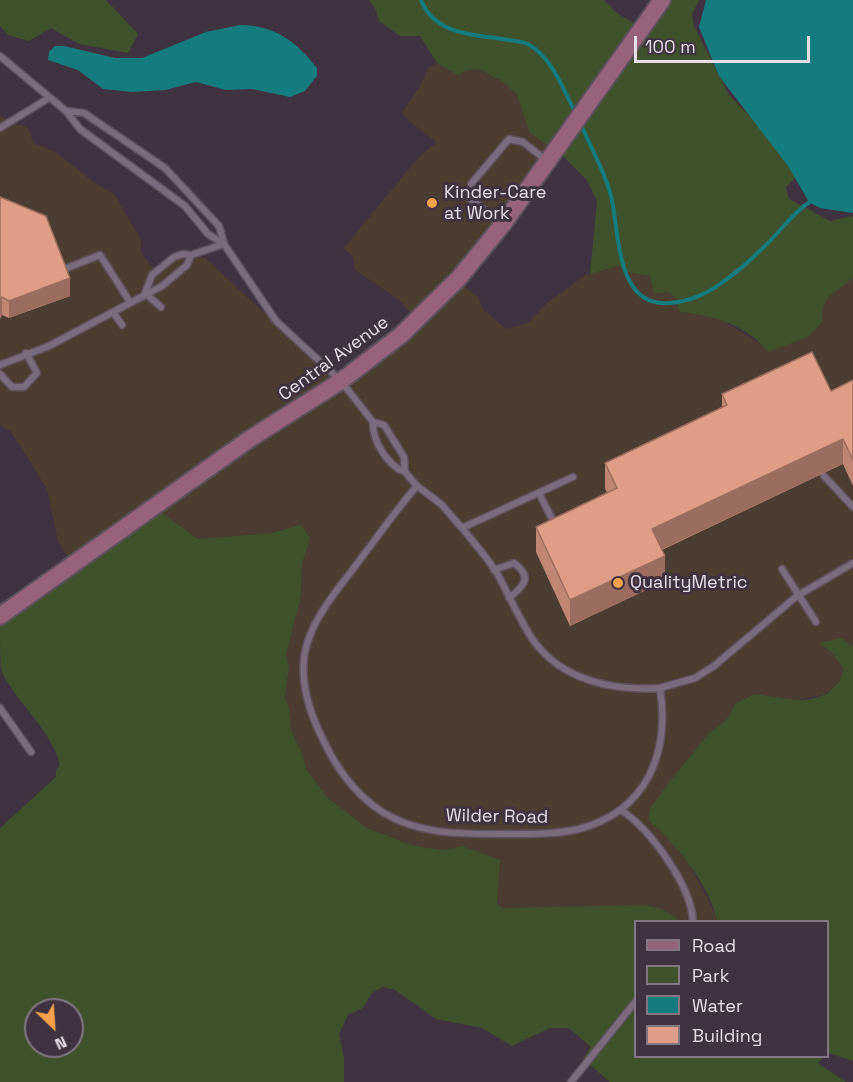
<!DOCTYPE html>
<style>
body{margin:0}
#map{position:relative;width:853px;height:1082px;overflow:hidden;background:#3f3341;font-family:"Space Grotesk",sans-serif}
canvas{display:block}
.legend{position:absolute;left:634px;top:920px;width:195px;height:138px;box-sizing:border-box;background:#3f3341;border:2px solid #827783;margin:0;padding:8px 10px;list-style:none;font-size:18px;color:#e6dee7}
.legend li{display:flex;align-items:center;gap:12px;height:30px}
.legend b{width:30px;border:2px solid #827783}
.north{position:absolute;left:24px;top:998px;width:60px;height:60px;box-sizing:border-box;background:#3f3341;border:2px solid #827783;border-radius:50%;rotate:155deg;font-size:16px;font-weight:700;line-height:24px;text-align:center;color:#e6dee7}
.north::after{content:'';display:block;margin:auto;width:21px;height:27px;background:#f8a04b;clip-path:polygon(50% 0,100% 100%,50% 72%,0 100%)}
.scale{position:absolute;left:634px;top:36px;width:176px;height:27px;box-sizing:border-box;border:3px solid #e6dee7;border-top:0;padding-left:8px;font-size:18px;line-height:21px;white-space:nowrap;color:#e6dee7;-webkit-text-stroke:4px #3f3341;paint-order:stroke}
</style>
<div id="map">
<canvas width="853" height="1082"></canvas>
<ul class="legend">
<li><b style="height:8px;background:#97637b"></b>Road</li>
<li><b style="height:16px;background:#40522c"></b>Park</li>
<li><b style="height:16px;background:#147c7e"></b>Water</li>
<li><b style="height:16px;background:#df9c86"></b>Building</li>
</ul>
<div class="north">N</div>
<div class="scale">100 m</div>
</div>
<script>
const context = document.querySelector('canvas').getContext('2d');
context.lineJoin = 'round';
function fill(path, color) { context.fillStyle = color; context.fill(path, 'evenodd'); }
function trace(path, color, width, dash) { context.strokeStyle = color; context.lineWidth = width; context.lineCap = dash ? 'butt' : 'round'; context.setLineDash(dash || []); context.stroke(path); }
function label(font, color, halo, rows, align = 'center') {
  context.font = font + ' "Space Grotesk",sans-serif'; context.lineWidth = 6; context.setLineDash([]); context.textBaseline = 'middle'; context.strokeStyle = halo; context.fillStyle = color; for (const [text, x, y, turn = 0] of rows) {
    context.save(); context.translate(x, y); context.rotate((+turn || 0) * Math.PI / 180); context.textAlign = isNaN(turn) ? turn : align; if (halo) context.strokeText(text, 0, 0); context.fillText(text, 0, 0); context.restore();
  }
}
fill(new Path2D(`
 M437,63L459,76L464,71L479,69L503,82L517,95L523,110L551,149L458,281L478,297L483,309L506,329L528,323L546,304L585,275L618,266L628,272L651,276L654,292L669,291L679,301L680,312L702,314L721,320L763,345L822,322V308L826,296L853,277V647L823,648L832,653L844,669L839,682L826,694L797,700L755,694L736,703L727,719L708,734L667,785L648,820L669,837L685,856L713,909L717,921H679L674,916L662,909L647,906L502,908L463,846L443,850L414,846L367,828L328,798L306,769L303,755L291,730L289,708L285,698L289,666L286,655L301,596L302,564L310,538L301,525L271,533L198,539L155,508L73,565L58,541L47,489L11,432L0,425V115L10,123L27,127L34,143L57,153L96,184L114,194L141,240V253L154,270L183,255L205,258L338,381L417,320L398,299L355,270L353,256L343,249L418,158L437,142L410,122L402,112L419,88L429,67Z`), '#4b3d2f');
fill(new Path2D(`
 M0,0H106L138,34L128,53L79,44L51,28L29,41L8,35L0,26Z
 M369,0H604L618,14L641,27L664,0H699L692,14L694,26L729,95L785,153L795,178L786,187L789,199L830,221L853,216V277C836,296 822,290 822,322L808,337L768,352C749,326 710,314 680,312L677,307L679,301L669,292L654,293L650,276L627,272L618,266L590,274L597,202L587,180L561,154L530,133L517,95L503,82L479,69L464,71L459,76L437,63L420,36H400L379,21L375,8Z
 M155,508L198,539L271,533L301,525L310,538L302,564L301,596L286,655L289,666L285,698L289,708L291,730L303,755L306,769L328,798L367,828L414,846L443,850L462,846L500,860L497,902L502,908L645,905L662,909L674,916L679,921L636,922V1056L823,1057L818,1063L846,1082H610L583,1059L591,1047L569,1028H550L512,1046L482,1028L436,1019L395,990L382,987L372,993L363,1008L348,1015L339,1034L344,1058V1082H0V828L56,777V770L60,765C52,730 16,703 1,670C0,657 0,633 0,618ZM36,1010H72V1046H36Z
 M842,638L853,647V1061L828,1053V922L717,921C711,887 675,842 648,820L650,809L667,785L708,734L727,719L736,703L755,694L797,700L812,699L827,694L839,682L844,669L832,653L819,643Z`), '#40522c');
fill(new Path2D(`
 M706,0H853V213L820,208L809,202L788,166L719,76L699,27Z
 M240,25C274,25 296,41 317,68V76L305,91L290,97L252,89L226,90L196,82L165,90L132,92L103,89L78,70L48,60L49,52L55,46H64L115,58H142L206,32Z`), '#147c7e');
trace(new Path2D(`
 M421,0C436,37 477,34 509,40C515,41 523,42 528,44C551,57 562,86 573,108
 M583,129C593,152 605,172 611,196C620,233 615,308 670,303C687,302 707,294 720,284C736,273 752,259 766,245C782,230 792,213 811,201`), '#147c7e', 4);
const lane = new Path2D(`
 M0,56L66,111L80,129L185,206L208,234L224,244
 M66,111L84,113L165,168L219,226L224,243
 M0,128L49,98
 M471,184L509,139L523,142L547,161
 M464,194L502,223
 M62,270L100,255L130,302
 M145,293L152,275L174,257L183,254L191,255L224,244L276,321L341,381L373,422L384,425L404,457L405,472L417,486C395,511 376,539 356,565C338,589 317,613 308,641C298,669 306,703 318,729C333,763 352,793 384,813C419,834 459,834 498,834C525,834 553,835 579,829C647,811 670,753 660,688L695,678L714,666L797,596L853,563
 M145,293L161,307
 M113,312L122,325
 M0,365L49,346L162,286L187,265L191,255
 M0,374L12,387H24L37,373L26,353
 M373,422C372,441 388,466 405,472
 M824,476L853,507
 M417,486L441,504L462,528L573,477
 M539,493L551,517
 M462,528C474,543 488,558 498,575C510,597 519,619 533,640C562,681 614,691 660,688
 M782,569L816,622
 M494,570L514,563C533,577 524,586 509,598
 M0,708L31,752
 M621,810C650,829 692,886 693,922
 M571,1082L636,1001`);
const secondary = new Path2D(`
 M0,616L251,438L341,381L401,335L459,278L503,224L662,0`);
trace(lane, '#5c515d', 9);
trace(secondary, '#5c515d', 20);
trace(lane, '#7a6c7d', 6);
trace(secondary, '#97637b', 16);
fill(new Path2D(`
 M0,197L70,296L9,318L2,315Z
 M853,380V486L843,464L662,550L665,581L570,626L536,552V527L607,493L605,488V463L722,408V394L831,391Z`), '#c08673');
fill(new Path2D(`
 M70,278V296L9,318V301Z
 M2,297V315L0,320V303Z
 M843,439V464L652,554V529Z
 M665,556V581L570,626V600Z`), '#9c6d5e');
const building = new Path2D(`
 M0,197L46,216L70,278L9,301L2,297L0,303Z
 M812,352L831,391L853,380V460L843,439L652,529L665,556L570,600L536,527L617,488L605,463L727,405L722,394Z`);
fill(building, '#df9c86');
trace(building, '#9c6d5e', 1.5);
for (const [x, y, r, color] of [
 [432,203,6,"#f8a04b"],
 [618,583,6,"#f8a04b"]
]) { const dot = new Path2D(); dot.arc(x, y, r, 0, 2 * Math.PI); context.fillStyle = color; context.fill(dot); trace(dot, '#3f3341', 2); }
label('18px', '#e6dee7', '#3f3341', [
 ["Kinder-Care",444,193],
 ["at Work",444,214],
 ["QualityMetric",630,583]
], 'left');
label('18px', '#e6dee7', '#3f3341', [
 ["Central Avenue",334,359,-36],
 ["Wilder Road",497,817,1]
]);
</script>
